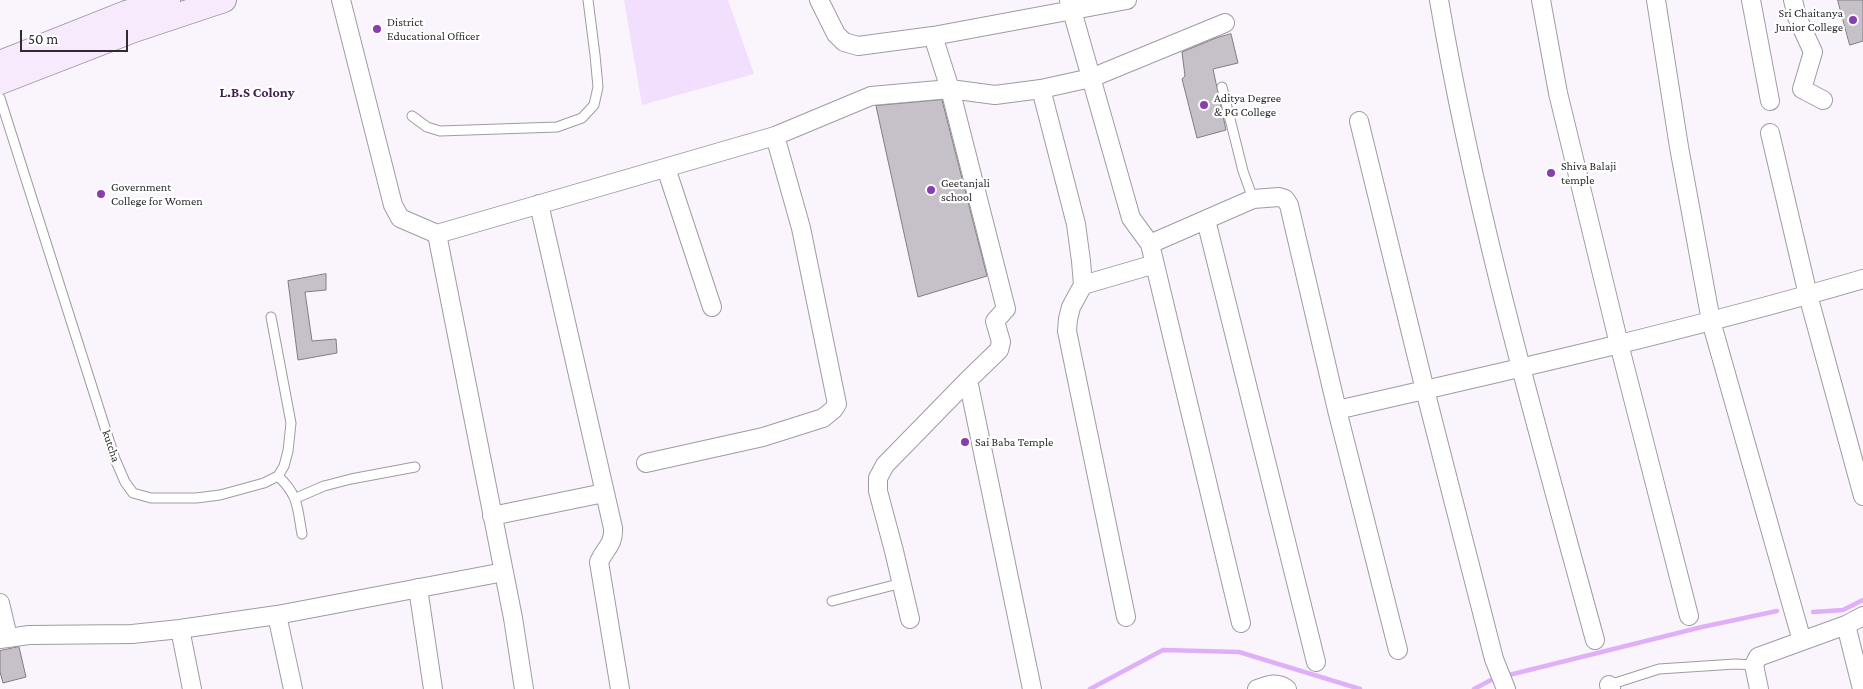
<!DOCTYPE html>
<style>
body{margin:0}
#map{position:relative;width:1863px;height:689px;overflow:hidden;background:#faf5fd;font-family:"Crimson Pro",serif}
canvas{display:block}
.scale{position:absolute;left:20px;top:30px;width:108px;height:22px;box-sizing:border-box;border:2px solid #2e2c30;border-top:0;padding-left:6px;font-size:15px;line-height:18px;white-space:nowrap;color:#2e2c30;-webkit-text-stroke:4px #fff;paint-order:stroke}
</style>
<div id="map">
<canvas width="1863" height="689"></canvas>
<div class="scale">50 m</div>
</div>
<script>
const context = document.querySelector('canvas').getContext('2d');
context.lineJoin = 'round';
function fill(path, color) { context.fillStyle = color; context.fill(path, 'evenodd'); }
function trace(path, color, width, dash) { context.strokeStyle = color; context.lineWidth = width; context.lineCap = dash ? 'butt' : 'round'; context.setLineDash(dash || []); context.stroke(path); }
function label(font, color, halo, rows, align = 'center') {
  context.font = font + ' "Crimson Pro",serif'; context.lineWidth = 4.5; context.setLineDash([]); context.textBaseline = 'middle'; context.strokeStyle = halo; context.fillStyle = color; for (const [text, x, y, turn = 0] of rows) {
    context.save(); context.translate(x, y); context.rotate((+turn || 0) * Math.PI / 180); context.textAlign = isNaN(turn) ? turn : align; if (halo) context.strokeText(text, 0, 0); context.fillText(text, 0, 0); context.restore();
  }
}
fill(new Path2D(`
 M624,0H728L754,74L642,105Z`), '#f2dffd');
trace(new Path2D(`
 M1813,612L1843,610L1863,600
 M1509,675L1702,627L1777,611
 M1090,689L1163,650L1239,652L1360,689
 M1474,689L1493,679`), '#dfb0f8', 4.5);
const building = new Path2D(`
 M1838,0H1863V41L1850,45Z
 M1231,34L1238,63L1213,69L1226,130L1197,138L1182,79L1185,76L1182,52L1216,38Z
 M942,100L987,276L918,297L876,106Z
 M326,274V290L305,292L312,341L336,339L337,353L298,360L288,281Z
 M19,647L26,677L3,683L0,672V651Z`);
fill(building, '#c6c1c9');
trace(building, '#817c84', 1);
const lane = new Path2D(`
 M1222,87L1243,171L1253,199
 M0,98L115,459L125,482L133,493L151,498H196L220,495L264,483L278,476L284,466L288,451L291,423L271,317
 M412,116L427,127L440,131L557,127L582,118L594,105L598,87L595,55L588,0
 M278,476C299,496 297,507 302,534
 M296,498L324,486L351,479L415,467
 M832,601L902,583
 M1609,685L1659,669L1735,664L1754,665`);
const street = new Path2D(`
 M341,0L393,205L400,218L437,234L775,136L871,96L950,89L995,95L1041,89L1091,78L1225,23
 M819,0L836,34L844,42L858,46L933,36L1127,0
 M1069,0L1131,218L1150,244L1253,199L1279,197L1285,199L1289,205L1337,410L1398,650
 M1439,0C1476,217 1537,428 1595,640
 M1541,0L1558,93L1619,344L1689,616
 M1656,0L1679,147L1711,321L1802,641L1846,625L1863,616
 M1751,0L1770,101
 M1793,0L1797,17L1813,52L1802,89L1823,100
 M1041,89L1076,224L1081,261L1083,285L1071,307L1068,319L1067,331L1126,617
 M1359,121L1425,390L1494,659L1506,689
 M1770,133L1808,295L1863,496
 M666,168L712,307
 M539,204L613,528C614,545 605,548 599,562L620,689
 M1206,220L1316,662
 M437,234L513,618L524,689
 M1150,244L1241,623
 M1083,285L1155,264
 M968,380L1032,689
 M1337,410C1513,370 1689,330 1863,279
 M646,463L763,437L823,418L833,410L837,404L801,228L775,136
 M492,516L604,493
 M418,588L433,689
 M0,603L8,637
 M277,615L293,689
 M910,619L894,551L878,491V478L885,465L968,380L999,350L1001,342L995,321L1006,309L950,89L933,36
 M1846,625L1862,689
 M180,629L192,689
 M0,639L29,635L132,634L180,629L277,615L504,572
 M1609,685L1611,689
 M1257,689C1268,685 1277,681 1287,689
 M1759,689L1754,665L1758,657L1802,641`);
const secondary = new Path2D(`
 M0,63L126,13L168,0
 M0,82L134,30L224,0`);
trace(lane, '#a09ba3', 11);
trace(street, '#a09ba3', 20);
trace(secondary, '#a09ba3', 26);
trace(lane, '#fff', 9);
trace(street, '#fff', 18);
trace(secondary, '#f7eafd', 24);
for (const [x, y, r, color] of [
 [1853,20,5,"#8a3dad"],
 [377,29,5,"#8a3dad"],
 [1204,105,5,"#8a3dad"],
 [1551,173,5,"#8a3dad"],
 [931,190,5,"#8a3dad"],
 [101,194,5,"#8a3dad"],
 [965,442,5,"#8a3dad"]
]) { const dot = new Path2D(); dot.arc(x, y, r, 0, 2 * Math.PI); context.fillStyle = color; context.fill(dot); trace(dot, '#fff', 2); }
label('12px', '#2e2c30', '#fff', [
 ["Sri Chaitanya",1843,13,"right"],
 ["Junior College",1843,27,"right"],
 ["District",387,22],
 ["Educational Officer",387,36],
 ["Aditya Degree",1214,98],
 ["& PG College",1214,112],
 ["Shiva Balaji",1561,166],
 ["temple",1561,180],
 ["Geetanjali",941,183],
 ["school",941,197],
 ["Government",111,187],
 ["College for Women",111,201],
 ["Sai Baba Temple",975,442]
], 'left');
label('12px', '#2e2c30', '#fff', [
 ["kutcha",111,446,71]
]);
label('bold 14px', '#411c52', '#fff', [
 ["L.B.S Colony",257,93]
]);
</script>
